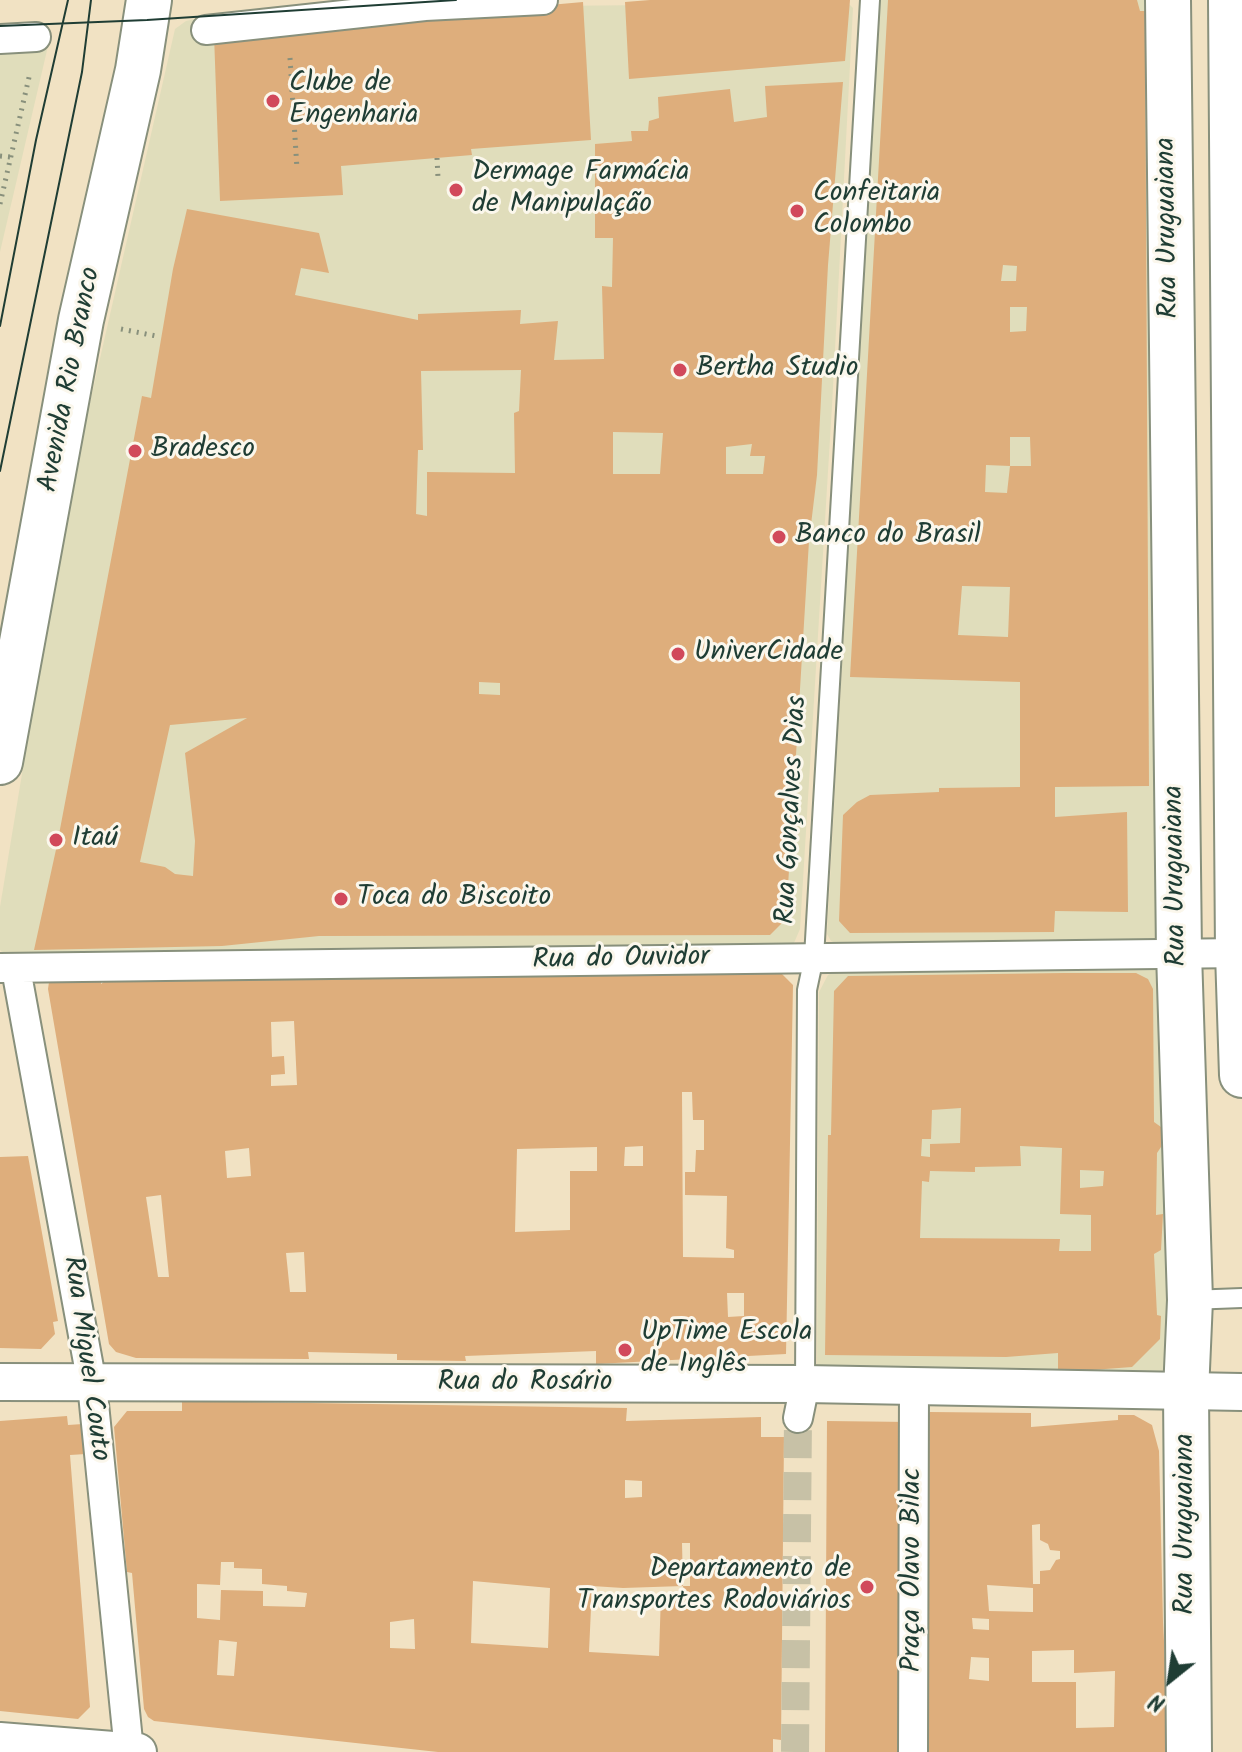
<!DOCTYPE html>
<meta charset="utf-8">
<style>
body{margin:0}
#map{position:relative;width:1242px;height:1752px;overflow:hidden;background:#f1e2c3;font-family:Kalam,sans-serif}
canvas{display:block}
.north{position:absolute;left:1130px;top:1640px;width:80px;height:80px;-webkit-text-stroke:6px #fbf7ec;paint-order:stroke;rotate:210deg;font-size:22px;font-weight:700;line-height:32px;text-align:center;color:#1f3d34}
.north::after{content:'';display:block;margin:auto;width:28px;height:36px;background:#1f3d34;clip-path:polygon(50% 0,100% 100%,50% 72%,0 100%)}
</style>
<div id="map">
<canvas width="1242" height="1752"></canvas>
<div class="north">N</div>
</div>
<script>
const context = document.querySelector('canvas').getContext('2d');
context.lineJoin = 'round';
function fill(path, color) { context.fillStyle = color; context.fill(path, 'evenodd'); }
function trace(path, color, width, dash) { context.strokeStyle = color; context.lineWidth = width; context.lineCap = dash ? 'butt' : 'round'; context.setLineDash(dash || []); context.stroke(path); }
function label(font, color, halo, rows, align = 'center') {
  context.font = font + ' Kalam,sans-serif'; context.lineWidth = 6; context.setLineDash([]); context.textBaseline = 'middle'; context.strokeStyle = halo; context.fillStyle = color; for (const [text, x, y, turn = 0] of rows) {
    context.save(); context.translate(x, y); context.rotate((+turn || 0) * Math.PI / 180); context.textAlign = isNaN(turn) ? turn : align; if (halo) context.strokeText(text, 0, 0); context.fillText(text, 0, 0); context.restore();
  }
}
fill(new Path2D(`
 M879,0H1155L1168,933L1156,942L1047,939L839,944L831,941L827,934Z
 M848,3L853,8L832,406L800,929L794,943L786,947L5,955L0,950V907L54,580L81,442L175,29L186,21L199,18H282L550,6Z
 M0,29L42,37L48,46L0,252Z
 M1161,968L1172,1374L817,1372L819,992L828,975L837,970Z`), '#e0ddbb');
fill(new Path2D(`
 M650,0H850L845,61L629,79L625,2Z
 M888,0H1137L1140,11H1145L1149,786L1055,787V817L1127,812L1128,912L1055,911L1054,932L850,933L839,921L843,815L857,802L870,795L939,792V788L1020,787V682L850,677ZM1003,265L1017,266L1016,281H1001ZM1010,307H1027L1026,331L1010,332ZM1010,437H1030L1031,466H1010ZM986,465L1010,466L1007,493L985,492ZM962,586L1010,587L1008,637L958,635Z
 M583,2L591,140L471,149L472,155L341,166L343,195L220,201L214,35Z
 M843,82L828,265L817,475L809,541L786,919L770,935L319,936L222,946L34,950L57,845L142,396L151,398L173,269L187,209L319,233L329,273L301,268L295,295L418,320V314L521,310L520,324L558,321L554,360L604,359L602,286L612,287L613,238H595V144L632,141L631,131H648L649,121L659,118L658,97L730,89L734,122L767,117L765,86ZM521,370L519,411L514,413L515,473L427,472V516L416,514L418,450H423L421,371ZM613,432L663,433L660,474H613ZM752,444L750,456H765L763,474H726V447ZM479,682L500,683V695L479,694ZM247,718L185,753L195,841L193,876L175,874L165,867L140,862L170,725Z
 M781,973L793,985L786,1354L596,1364V1351L465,1356L466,1361L397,1360V1354L308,1352L309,1359L136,1358L116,1352L109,1344L48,989L49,982L53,979H101V984L109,978L133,979L141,982V979ZM294,1021L297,1085L271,1086V1075L285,1074L284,1056L272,1057L271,1022ZM682,1092H692L693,1120H704V1150H696L695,1172H685V1195L727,1196L726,1248L734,1250V1258L683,1257ZM643,1146V1166H624L625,1147ZM597,1147V1171H570V1230L515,1232L517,1149ZM249,1148L251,1176L227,1178L225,1151ZM161,1195L169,1277H158L146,1197ZM304,1252L306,1292H290L286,1253ZM727,1293H744V1316L728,1317Z
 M1064,973H1136L1148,979L1153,989L1154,1122L1161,1127V1147L1157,1153L1156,1215L1163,1214L1161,1250L1154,1254L1157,1315L1161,1316L1160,1339L1132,1367L1092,1370L1058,1371V1353L1006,1357L825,1355L828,1135H831L834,991L848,976ZM961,1108L960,1143L930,1144V1157L921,1156L922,1139H931L932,1110ZM1020,1146L1062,1148L1060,1214L1091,1215V1251H1059L1060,1239L920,1238L922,1181L929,1182L930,1171L975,1172V1167L1021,1166ZM1080,1170L1104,1171L1103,1186L1080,1188Z
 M28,1156L58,1321L53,1322L55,1334L41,1349L0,1348V1157Z
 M182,1401L627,1408L626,1421L761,1417V1437H784L781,1740L773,1739V1752H438L154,1721L148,1717L144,1709L132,1573L127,1572L114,1427L127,1411H182ZM625,1480L642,1481V1497L625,1498ZM682,1543H690V1586H683ZM221,1562H234V1568L262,1569V1584L287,1586V1591L307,1593L305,1607L263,1606V1591L221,1590L220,1620L197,1618V1584L220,1585ZM473,1581L550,1588L548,1648L471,1643ZM592,1586L623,1588L683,1586L684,1594H661L659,1656L589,1652ZM414,1619L415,1649L390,1648V1622ZM219,1640L237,1642L234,1676L217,1675Z
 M930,1412L1031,1413V1427L1118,1420V1415H1134L1152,1425L1159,1451L1163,1622L1165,1660H1169L1171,1752H921L920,1421ZM1040,1524V1540L1048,1544L1050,1550L1060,1551V1559L1056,1560L1050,1570L1040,1571V1584H1033L1032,1525ZM987,1585L1033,1588V1612L989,1611ZM972,1618L989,1619V1630L973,1629ZM1074,1650V1673L1115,1671L1114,1727L1076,1728V1682H1032V1651ZM971,1657L989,1658V1681L969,1679Z
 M67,1416L68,1425L83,1424L86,1454L70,1455L90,1707L78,1719L0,1711V1421Z
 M827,1421L910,1422L907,1752H825Z`), '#deae7c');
trace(new Path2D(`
 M795,1752L798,1418`), '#c7c1a6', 28, [28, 14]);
const service = new Path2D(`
 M1190,1300L1242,1298
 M805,1384L807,990L814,957L870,0`);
const pedestrian = new Path2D(`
 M206,30L425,6L543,0
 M0,39L36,37
 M0,968L1242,953
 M16,969L92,1384L129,1751
 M798,1418L805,1384
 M913,1752L914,1387`);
const minor = new Path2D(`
 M0,1382L805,1384L1242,1392
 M0,1741L138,1752`);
const tertiary = new Path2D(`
 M1168,0L1179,953L1190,1300L1186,1392L1189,1752
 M1231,0L1238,953L1242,1075`);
const primary = new Path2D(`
 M0,762L81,320L138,70L149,0`);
trace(service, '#88907c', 22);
trace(pedestrian, '#88907c', 32);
trace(minor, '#88907c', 40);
trace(tertiary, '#88907c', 48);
trace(primary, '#88907c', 48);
trace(new Path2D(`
 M290,58L297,169
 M0,156L10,157
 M437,158L438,178
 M0,204L30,73
 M121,329L156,336`), '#88907c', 5, [2, 6]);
trace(service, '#fff', 18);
trace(pedestrian, '#fff', 28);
trace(minor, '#fff', 36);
trace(tertiary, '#fff', 44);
trace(primary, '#fff', 44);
trace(new Path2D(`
 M0,26L147,20L456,0
 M0,326L36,140L68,0
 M0,471L82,72L91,0`), '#1f3d34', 2);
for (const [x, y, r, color] of [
 [273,101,8,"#d1495b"],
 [456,190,8,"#d1495b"],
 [797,211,8,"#d1495b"],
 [680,370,8,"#d1495b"],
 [135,451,8,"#d1495b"],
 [779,537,8,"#d1495b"],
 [678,654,8,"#d1495b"],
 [56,840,8,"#d1495b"],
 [341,899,8,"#d1495b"],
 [625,1350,8,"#d1495b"],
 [867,1587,8,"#d1495b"]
]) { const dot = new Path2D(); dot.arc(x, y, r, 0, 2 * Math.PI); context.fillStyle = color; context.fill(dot); trace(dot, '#fbf7ec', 3); }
label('28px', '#1f3d34', '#fbf7ec', [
 ["Clube de",289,85],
 ["Engenharia",289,117],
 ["Dermage Farmácia",472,174],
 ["de Manipulação",472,206],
 ["Confeitaria",813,195],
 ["Colombo",813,227],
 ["Bertha Studio",696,370],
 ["Bradesco",151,451],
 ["Banco do Brasil",795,537],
 ["UniverCidade",694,654],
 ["Itaú",72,840],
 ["Toca do Biscoito",357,899],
 ["UpTime Escola",641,1334],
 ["de Inglês",641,1366],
 ["Departamento de",851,1571,"right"],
 ["Transportes Rodoviários",851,1603,"right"]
], 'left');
label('28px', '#1f3d34', '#fbf7ec', [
 ["Rua Uruguaiana",1170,228,-91],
 ["Avenida Rio Branco",72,380,-79],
 ["Rua Gonçalves Dias",794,810,-87],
 ["Rua Uruguaiana",1178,876,-91],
 ["Rua do Ouvidor",621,961,-1],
 ["Rua Miguel Couto",84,1359,82],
 ["Rua do Rosário",525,1384],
 ["Rua Uruguaiana",1187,1524,-90],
 ["Praça Olavo Bilac",914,1570,-90]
]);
</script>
